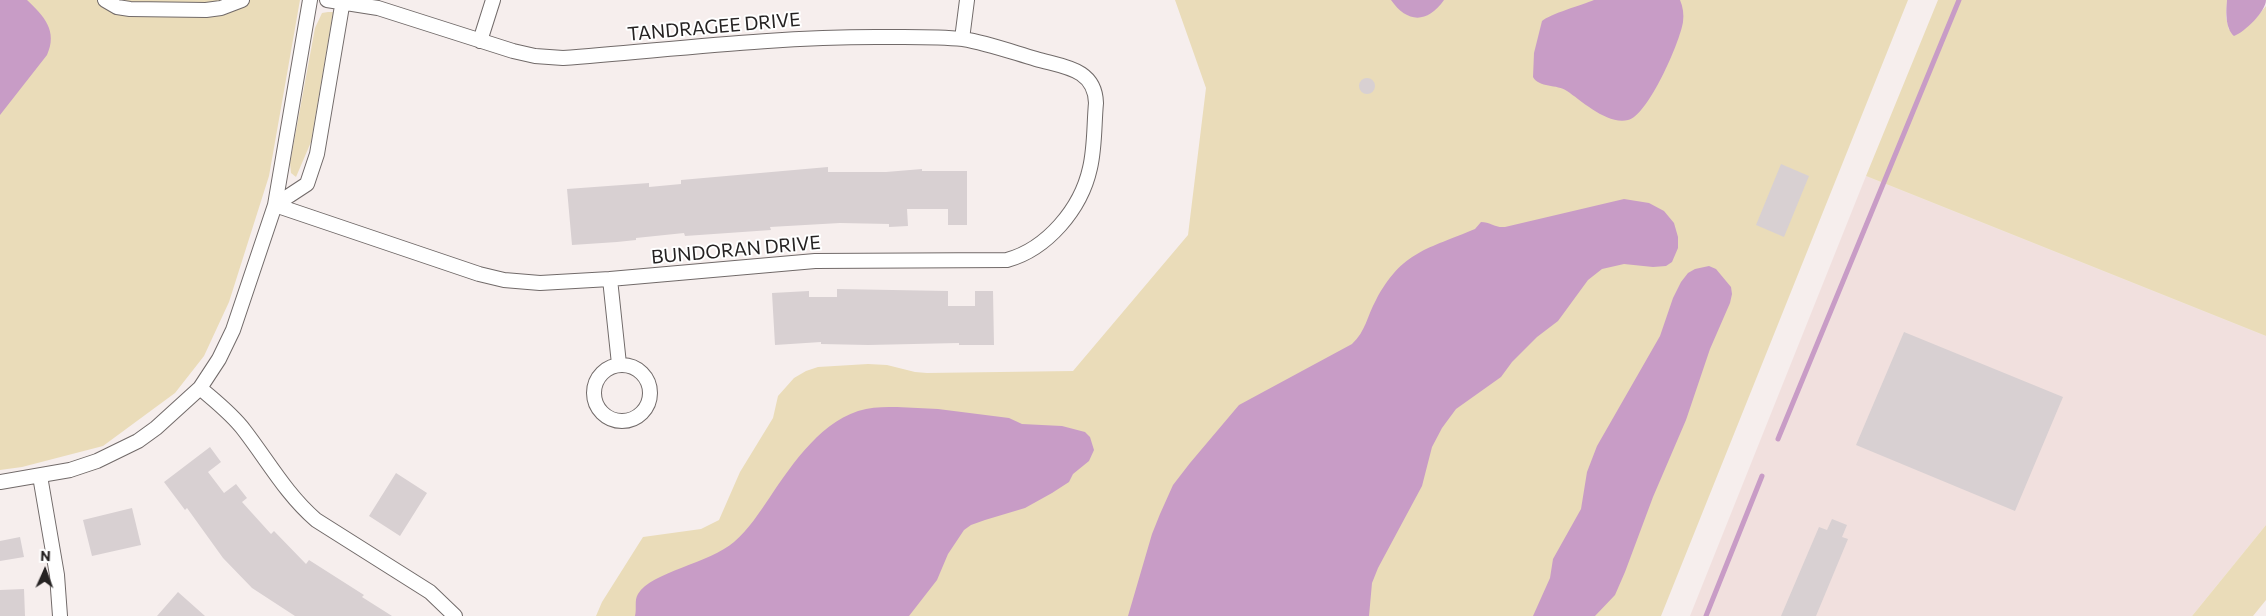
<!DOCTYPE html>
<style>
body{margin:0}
#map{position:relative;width:2266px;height:616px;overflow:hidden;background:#f6eeed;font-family:Commissioner,sans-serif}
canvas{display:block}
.north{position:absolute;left:20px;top:546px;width:50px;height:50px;-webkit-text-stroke:4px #fff;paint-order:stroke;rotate:2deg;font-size:14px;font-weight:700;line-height:20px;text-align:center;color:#252222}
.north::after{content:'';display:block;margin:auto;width:18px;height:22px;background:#252222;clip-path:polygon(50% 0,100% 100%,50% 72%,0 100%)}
</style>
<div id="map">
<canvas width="2266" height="616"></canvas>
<div class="north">N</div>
</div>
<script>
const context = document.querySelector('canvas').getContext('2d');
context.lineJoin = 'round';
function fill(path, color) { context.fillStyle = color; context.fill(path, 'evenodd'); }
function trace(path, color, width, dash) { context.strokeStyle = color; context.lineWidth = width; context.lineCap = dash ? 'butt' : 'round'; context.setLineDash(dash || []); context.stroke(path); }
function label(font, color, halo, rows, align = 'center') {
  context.font = font + ' Commissioner,sans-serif'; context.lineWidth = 4; context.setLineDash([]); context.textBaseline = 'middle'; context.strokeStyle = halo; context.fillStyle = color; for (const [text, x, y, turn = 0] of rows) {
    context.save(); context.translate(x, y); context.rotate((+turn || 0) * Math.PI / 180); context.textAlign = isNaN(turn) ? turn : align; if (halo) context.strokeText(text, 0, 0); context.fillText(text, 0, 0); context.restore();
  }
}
fill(new Path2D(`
 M1866,176L2266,336V525L2192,616H1690Z`), '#f1e0de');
fill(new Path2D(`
 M0,0H300L269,176L229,302L204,356L175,393L103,446L22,467L0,470Z
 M1175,0H1908L1661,616H596L602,602L643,537L701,529L719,520L740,472L773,418L778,396L794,378L806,371L818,367L868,364L887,365L915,372L927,373L1073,371L1188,235L1206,88Z
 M1938,0H2227L2226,17L2229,30L2255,19L2266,6V336L1866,176Z
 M328,12H333L311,142L296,177L291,173L290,163L315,28L322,13Z
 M2266,525V600L2253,616H2192Z`), '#eadcb9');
fill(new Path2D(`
 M0,0H27C44,16 58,31 47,55L0,115Z
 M1391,0H1444C1427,24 1407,23 1391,0Z
 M1594,0H1680C1683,7 1684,14 1683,22C1680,42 1648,116 1628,120C1607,125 1582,101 1567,91C1557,84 1539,88 1533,77L1534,53L1542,21C1550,14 1582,5 1594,0Z
 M2227,0H2266C2266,11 2245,32 2234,36C2225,28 2226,11 2227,0Z
 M1624,199L1649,203L1664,211L1674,223L1678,237V248L1672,262L1666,266L1653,267L1624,264L1602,269L1588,280L1558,321L1537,337L1512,362L1501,377L1456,409L1442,428L1432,447L1422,486L1378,568L1372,583L1369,616H1128L1152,534L1160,514L1173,485L1190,463L1239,405L1352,344C1366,331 1367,316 1376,300C1402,251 1428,249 1475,229L1481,222C1490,222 1495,228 1505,227Z
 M1709,266L1716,269L1731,287L1732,294L1730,303L1710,349L1686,420L1653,497L1625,572L1615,595L1595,616H1533L1550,578L1553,559L1581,509L1587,472L1597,446L1660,336L1673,298L1681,282L1688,273L1695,269Z
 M897,407L938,409L1009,418L1022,424L1062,426L1085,432L1090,437L1094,450L1089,461L1073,474L1069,482L1052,493L1025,508L985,520L971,525L964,530L948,554L937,580L909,616H635C637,609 634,600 638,594C651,572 710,563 734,542C749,529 759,513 770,497C793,463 823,418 866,409C876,407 887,407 897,407Z`), '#c89cc6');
trace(new Path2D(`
 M1778,439L1959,0
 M1706,616L1762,476`), '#c89cc6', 5);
fill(new Path2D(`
 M1359 86a8 8 0 1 1 16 0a8 8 0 1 1-16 0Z
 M1781,164L1809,176L1784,237L1756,225Z
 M828,167V172H886L922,169V171H967V225H948V209H907L908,226L889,227V224L840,223L770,227L771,230L685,236L684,233L636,238V240L617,242L572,245L567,189L649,183V187L681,184V180Z
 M837,289L948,291V306H975V291H993L994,345H959V343L868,345L821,344V342L775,345L772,293L809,291V297H837Z
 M1904,332L2063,397L2015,511L1856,445Z
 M210,447L221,462L208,472L224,493L236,484L247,498L242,502L271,534L274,531L306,564L309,560L364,595L362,597L392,616H295L252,588L223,558L187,508L185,510L164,482Z
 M396,473L427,493L400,536L369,516Z
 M132,508L141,545L92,556L83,520Z
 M1832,519L1847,525L1842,537L1848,539L1816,616H1781L1819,527L1827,530Z
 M20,537L24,557L0,561V541Z
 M24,589L25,616H0V590Z
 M178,592L205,616H157Z`), '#d8d0d2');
const minor = new Path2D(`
 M105,0L117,7L130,9L206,10L221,8L242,0
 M962,39L967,0
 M480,41L493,0
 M275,205L479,274L504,280L540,283L610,279L815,261L1007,260C1047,249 1081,209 1090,168C1095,147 1094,124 1096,103C1095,68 1063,67 1036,59C1012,52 987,43 963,39C934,36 904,37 876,37C771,37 668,50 563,58L535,56L513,51L378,8L327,0
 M275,205L307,184L317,154L343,0
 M610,279L619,364
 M594 393a28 28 0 1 1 56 0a28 28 0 1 1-56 0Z
 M200,388C215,401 232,414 244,430C268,461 286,494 316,520L430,592L455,616
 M40,476L57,575L60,616
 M0,482L70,470L97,461L138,441L156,428L200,388L219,359L233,330L275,205L310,0`);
trace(minor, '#716a69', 16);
trace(minor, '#fff', 14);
label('19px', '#252222', '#fff', [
 ["TANDRAGEE DRIVE",714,27,-5],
 ["BUNDORAN DRIVE",736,250,-5]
]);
</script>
